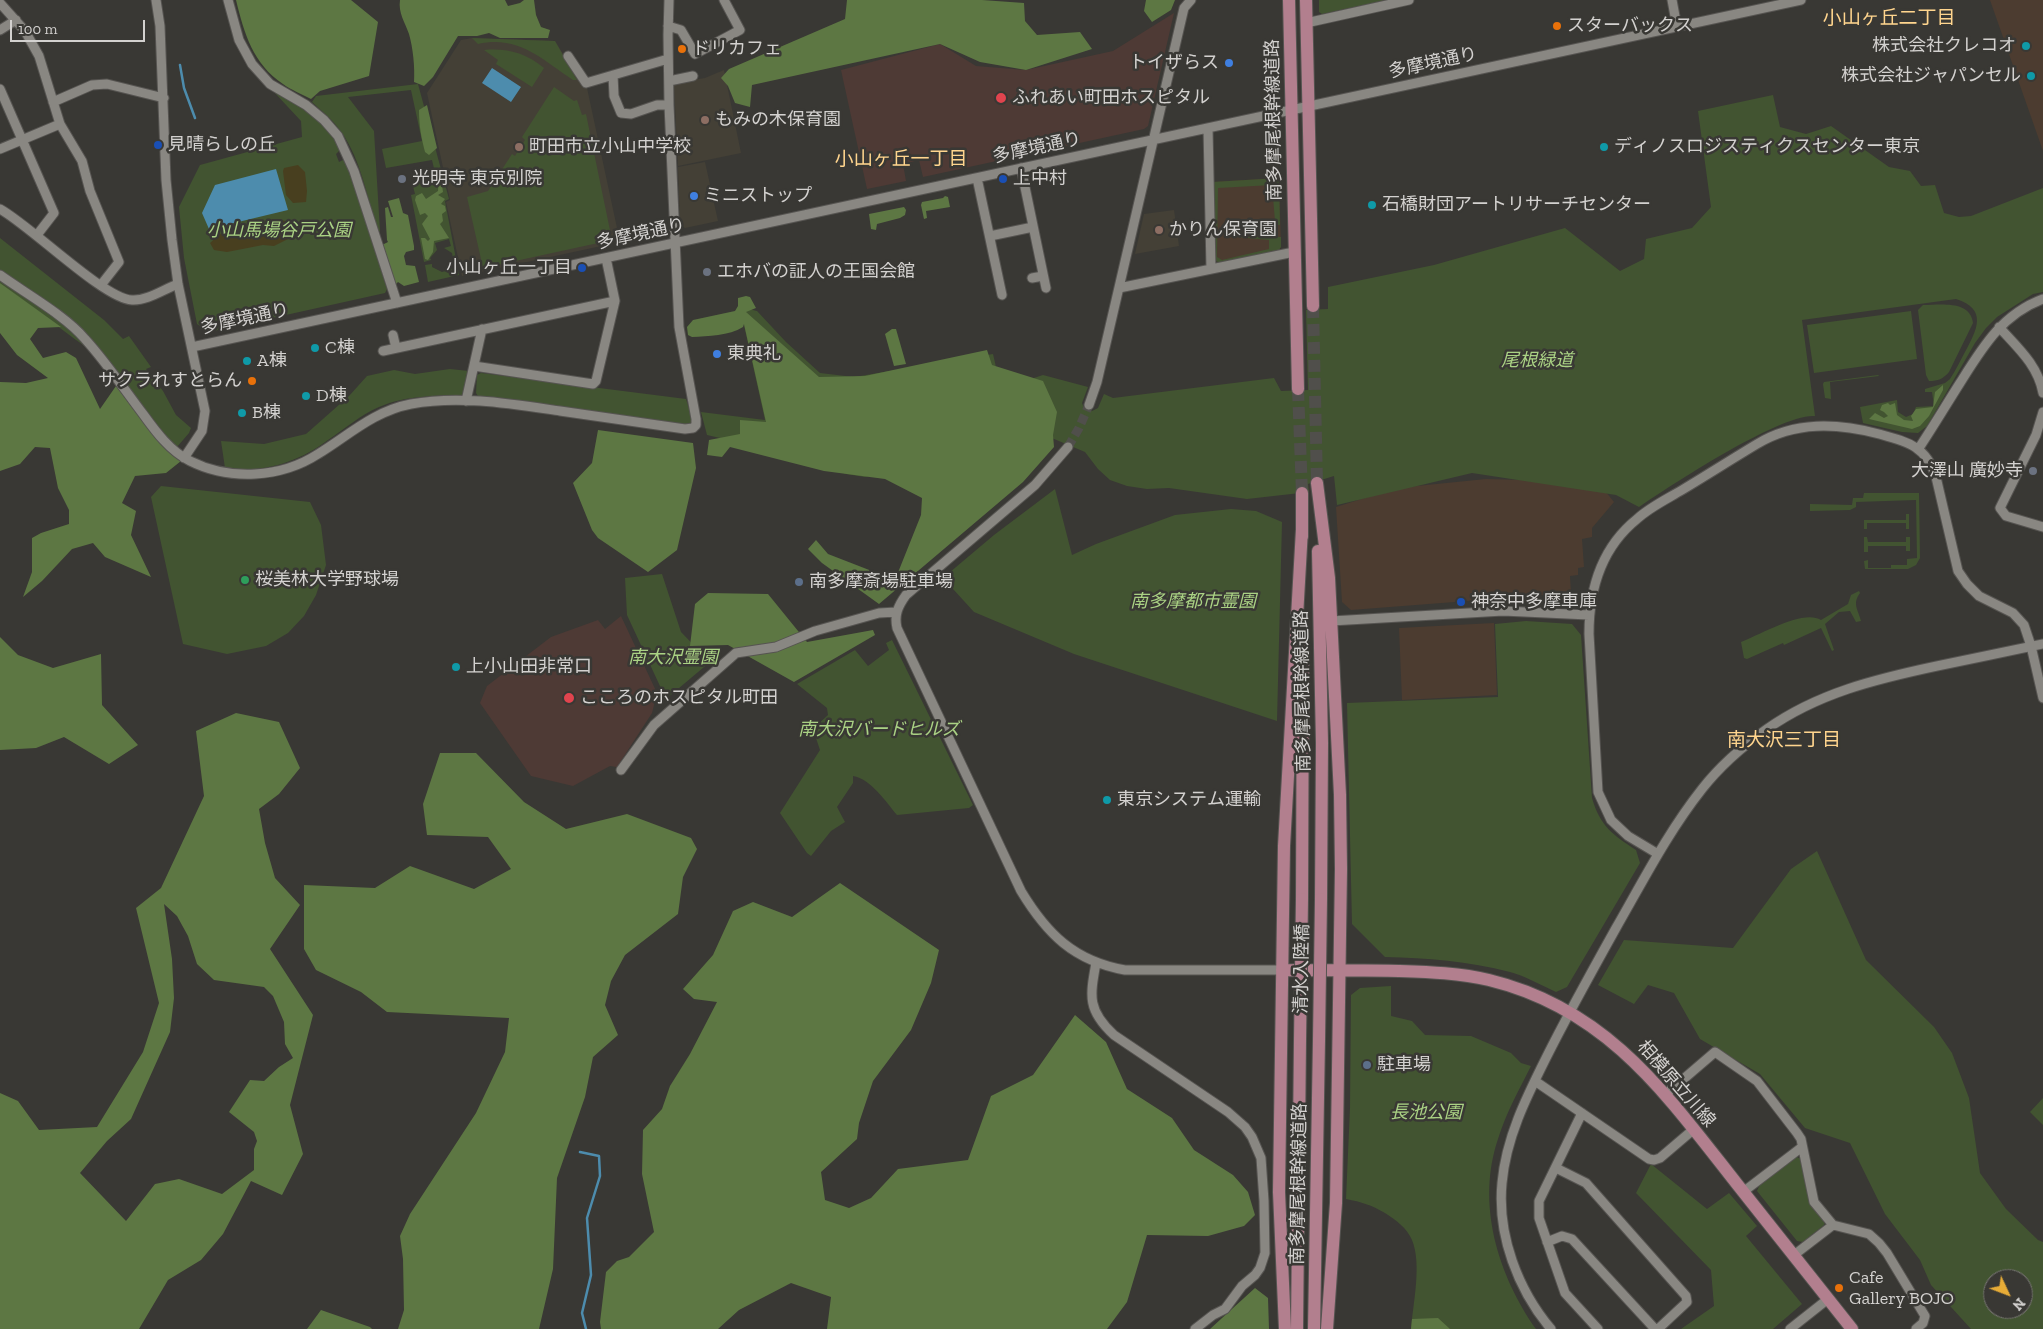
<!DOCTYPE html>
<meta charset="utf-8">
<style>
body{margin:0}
#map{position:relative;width:2043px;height:1329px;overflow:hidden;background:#393834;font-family:"Zilla Slab",serif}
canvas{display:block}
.north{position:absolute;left:1983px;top:1269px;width:50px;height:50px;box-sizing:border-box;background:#393834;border:1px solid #777572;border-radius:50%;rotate:133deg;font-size:14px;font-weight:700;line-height:20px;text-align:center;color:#d3d1cf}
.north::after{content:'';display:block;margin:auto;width:18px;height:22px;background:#e7ac37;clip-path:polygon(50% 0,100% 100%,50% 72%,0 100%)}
.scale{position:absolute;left:10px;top:20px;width:135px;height:22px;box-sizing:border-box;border:2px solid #d3d1cf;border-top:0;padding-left:6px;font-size:15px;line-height:18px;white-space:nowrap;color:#d3d1cf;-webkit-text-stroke:4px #393834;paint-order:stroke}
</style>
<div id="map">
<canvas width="2043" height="1329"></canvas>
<div class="north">N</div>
<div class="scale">100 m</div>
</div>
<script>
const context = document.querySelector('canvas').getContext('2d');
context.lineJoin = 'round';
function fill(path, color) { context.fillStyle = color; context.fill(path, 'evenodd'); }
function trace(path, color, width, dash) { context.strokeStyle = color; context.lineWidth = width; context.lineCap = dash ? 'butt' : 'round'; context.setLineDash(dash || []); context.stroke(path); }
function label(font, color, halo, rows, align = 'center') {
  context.font = font + ' "Zilla Slab","Noto Sans JP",serif'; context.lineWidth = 5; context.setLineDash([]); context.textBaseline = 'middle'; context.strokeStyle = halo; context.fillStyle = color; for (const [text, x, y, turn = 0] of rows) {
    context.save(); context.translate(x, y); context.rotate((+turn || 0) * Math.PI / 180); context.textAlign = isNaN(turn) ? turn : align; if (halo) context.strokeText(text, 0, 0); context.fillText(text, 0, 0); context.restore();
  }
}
fill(new Path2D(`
 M472,38L555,41L584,88H587L620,242L462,276L446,202L450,200L427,93L461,40Z
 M724,70L741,153L678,166L674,86L675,83L705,78Z
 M705,162L718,221L685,228L680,224L678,167Z
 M1174,210L1179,246L1135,254L1144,214Z`), '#444036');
fill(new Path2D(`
 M1990,0H2043V151Z
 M1279,178L1281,247L1279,250L1219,263L1214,259L1212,182Z
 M1486,479L1523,480L1605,491L1614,502L1592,528V537L1582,539L1584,567L1578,568V575L1570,576L1571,593L1351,610L1342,602L1336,507L1397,488Z
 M1494,623L1497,695L1402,700L1399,628Z`), '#4c3c30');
fill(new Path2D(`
 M1174,13L1148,126L1144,129L923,177L919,160L903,164L906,181L867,189L841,70L940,44L976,66L1026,70L1113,51Z
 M621,616L657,693L652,713L617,767L610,766L573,786L531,776L480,703L487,686L551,637L598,620L605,629Z`), '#4e3a35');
fill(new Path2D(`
 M1319,0H1387L1322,14L1319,12Z
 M472,38L555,41L577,80H573C541,59 519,35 478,44Z
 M484,50C507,48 526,53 544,68L532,87L496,64L498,60Z
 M418,84L449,199L445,201L459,275L428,282L425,265L432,264V267L442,272L449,270L454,263L452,253L444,248L451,246L449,239L435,243L437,250L430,258L431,260L424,262L411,195L415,194L412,182L436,177L432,160L386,168L382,149L422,141L411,90L348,97L374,131L380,231L378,232C368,200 361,160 342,133C334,121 323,112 312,102L316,96Z
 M554,87L574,101L577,100L582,115L586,114L612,240L483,268L467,197L488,191L512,154L515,156L525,140L522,137Z
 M274,92C303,108 324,120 341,149L336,154L339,162L343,160L347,162L387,289L385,293L209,332L197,324L184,258L179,207L200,165L302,137L301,121Z
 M1773,95L1780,127L1806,134L1831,126L1889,167L1910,171L1921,186L1935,185L1944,213L1959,217L1971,216L2043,188V292L2033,294L1997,317L1986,328L1975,343L1927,426L1918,433L1902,432L1863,423L1860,407L1897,400L1898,412L1906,417L1913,414L1916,407L1934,406L1932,392H1925V389L1945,383L1950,379C1956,370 1960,361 1965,352C1977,330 1988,309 1956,299L1802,320L1815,416C1781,413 1671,485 1639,507L1616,495L1472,473L1337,505L1334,476L1308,484L1309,492L1247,499L1169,488L1147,489L1127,486L1110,480L1098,469L1085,452L1047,436L865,477L846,474L776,451L707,435L701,412L765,420L740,307L757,311L786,342L820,373L854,377L993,354L996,367L1031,379L1043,375L1088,387L1082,403L1084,408L1092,411L1098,408L1104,394L1113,398L1274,378L1281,391L1308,390L1306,310L1328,309V287L1434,265L1565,228L1620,271L1644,259L1646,239L1692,228L1711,207L1698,111Z
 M1279,178L1280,225L1237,226L1275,221L1272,185L1218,188L1217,257L1222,260L1269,249V240L1237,237H1281V247L1279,250L1219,263L1214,259L1212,182Z
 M0,238L104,320L123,339L129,336L151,367L146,369L163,391L176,415L191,428L189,433L177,447L166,436L102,353L89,349L76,340L0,283Z
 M1923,305C1941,305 1970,300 1973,323L1949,372C1943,379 1938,381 1929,381L1926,375L1918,310Z
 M1911,311L1917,359L1814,373L1807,325Z
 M450,369L469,371L465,395C435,396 407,395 379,407C360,415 345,429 328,440C299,462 262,474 225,468L221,441L264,444L306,434L349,396L367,376L394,370L415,374Z
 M481,373L686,399L693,421L688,426L478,396L476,393L477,375Z
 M1878,375L1879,376L1830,382L1831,399L1825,398L1823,384L1824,382Z
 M161,486L310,502L321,525L326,565L316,595L304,616L288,633L266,646L227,654L183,644L151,497Z
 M1055,489L1072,555L1096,544L1175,515L1231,509L1256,511L1282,522L1277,721L1074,654L974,612L943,578L994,535Z
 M1864,493H1919L1920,558L1916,565L1908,569H1865L1864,561L1868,560V568H1891V565H1907V559L1917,558L1916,500L1856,502V507L1850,510L1810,511V504L1852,505L1853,498H1863Z
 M1906,514H1909V529H1906V523H1867V529H1864V520H1906Z
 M1864,537H1867L1868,542H1906V537H1910V551H1906V546H1868V552H1864Z
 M662,574L681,632L710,662L666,699L627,615L625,578Z
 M1859,591L1860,593C1852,604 1858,609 1861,621L1856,622L1850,611L1839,612L1825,624L1834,650L1832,651L1821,628L1784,645L1783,643L1747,659L1744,658L1741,642C1760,635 1803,609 1821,620L1848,604L1851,595Z
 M1526,621L1572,624L1581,635L1592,798C1600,826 1613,835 1636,850L1640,863L1567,987L1556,992C1541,985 1525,976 1510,972C1468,961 1427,958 1385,957L1352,924L1347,703L1498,697L1495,624Z
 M892,640L973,805L969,808L897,815C886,802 871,779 853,776V783L837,807L845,822L831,831L811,856L807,853L780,813L820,750L813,729L828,715L827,708L797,684L855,650L868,666L889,650L886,643Z
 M1817,851L1866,960L1934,1027L1952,1053L1969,1098L1980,1173L2006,1209L2038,1240L2043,1242V1329H1971L1931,1285L1920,1260L1885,1214L1850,1143L1805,1128L1760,1074L1700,1039L1674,993L1648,985L1634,1004L1598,985L1624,940L1733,948L1791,869ZM1993,1279H2023V1309H1993Z
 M1391,986V1016L1412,1021L1425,1035L1471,1036L1511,1053L1521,1063L1531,1066C1519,1090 1506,1113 1498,1139C1476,1204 1498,1275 1536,1329H1411C1413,1304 1422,1264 1412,1240C1407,1228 1396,1220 1385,1213C1371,1205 1362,1202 1346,1199L1350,1108L1351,995L1360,988Z
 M2043,1098V1125L2030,1112Z
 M1795,1156L1801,1159L1810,1204L1826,1220L1824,1225L1803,1242L1797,1241L1757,1191L1760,1184Z
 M1651,1164L1707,1209L1729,1193L1757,1226L1746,1236L1802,1304L1773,1329H1681L1714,1306L1711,1270L1636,1193Z`), '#425431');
fill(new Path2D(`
 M236,0H351L378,22L369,76L320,91L311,99C302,94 291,90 283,84C253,64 244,33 236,0Z
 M400,0H505L508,6L520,3L524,0H534L536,15L541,27L550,30L548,38H500L489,33L477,36H458L433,77L424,86L414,82C415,67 413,48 409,34C405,22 398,13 400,0Z
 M847,0H982L1024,3L1025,21L1037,35L1080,32L1092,49L1026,70L980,62L940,44L752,85L750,107L735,103L728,86L721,78L729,69L845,19Z
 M1146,0H1175L1171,10L1152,22L1144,11Z
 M427,105L437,148L429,155L425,152C421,137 419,125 419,110Z
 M439,177L441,178L443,192L438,195L445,199L441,204L445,206L446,211L442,214L443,221L440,224L449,238L434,241L433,252L428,260L425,259L421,238H425L428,241L430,239L422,224L428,216L425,213L420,215L415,200L416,196L422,193L426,199L438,191Z
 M945,196L948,197L950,207L926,211L927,218L924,219L921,205L922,202L943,198Z
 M399,198L403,213L408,215L414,246V250L406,252L404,256L406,265L415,266L419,282L404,286L398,282L395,285L382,245L388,242L387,240L385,208L388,207L391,217H393L388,201Z
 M904,207L906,210L905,215L900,218L877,224L876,230L871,229L869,214Z
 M0,283L61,327L38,328L30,339L43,358L66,352L76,358L100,409L116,386L157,440L181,461L166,473L135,476L122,503L136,511L131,535L151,577L105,557L93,543L72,549L42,581L23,597L32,572V538L41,533L69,524V510L58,488L50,448L35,447L20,464L0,471V382L26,383L48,378L17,355L0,333Z
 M746,296L750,297L756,308L746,312L819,377L865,376L987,350L992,365L1043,381L1057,412L1053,435L1054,447L1023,482L879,604L822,563L808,549L816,540L828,554L895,580L921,515L922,498L885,479L824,471L730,447L722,457L707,455L709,440L740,434V420L766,422L744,324L743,327C729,336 708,336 692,337L688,335L687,327L693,320L735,311L738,306V298Z
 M892,329H896L906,364L894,366L885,334Z
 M1943,385V390L1929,416L1920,426L1912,429L1869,419L1875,413L1884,418L1888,416L1884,412L1880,410L1882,405L1888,403L1890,405L1895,403L1897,415L1904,420L1913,421L1911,416L1916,409L1933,407L1935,392Z
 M598,430L693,443L696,468L677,550L648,572L598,538L592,530L573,483L592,463Z
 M708,593L768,594L807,642L873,630L875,635L794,682L728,645L690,646L695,604Z
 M0,637L18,655L53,668L101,654L102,705L138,745L109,764L64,737L36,748L0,750Z
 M236,713L279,722L300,768L279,794L259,809L265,843L275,878L300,905L270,949L313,1015L290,1105L303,1154L282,1195L251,1181L223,1234L201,1260L168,1280L139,1329H0V1093L18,1101L39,1130L97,1127L143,1052L159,1003L136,908L161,888L204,796L196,731ZM164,904L177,916L188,936L197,964L214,980L264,987L273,996L284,1022L285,1044L293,1058L279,1067L264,1081L250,1080L229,1112L254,1132L257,1141L254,1149V1170L222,1194L179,1179L155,1184L126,1221L80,1173L107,1141L131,1119L170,1032L174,998L172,959Z
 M440,753H476L524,802L566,829L627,814L691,838L697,849L683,877L678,914L625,955L611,981L605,1005L618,1035L593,1057L585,1097L557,1178L553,1269L539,1329H398L404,1310L403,1259L400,1236L410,1214L476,1113L505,1052L509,1018L387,1012L361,992L316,970L304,949V885L375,888L410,866L474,889L511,869L488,837L427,835L423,804Z
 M840,883L939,950L931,983L911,1030L873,1081L859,1123L857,1139L821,1172L825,1200L849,1208L871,1198L898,1169L968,1160L991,1096L1033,1075L1075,1015L1106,1042L1127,1089L1172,1118L1194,1150L1233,1175L1248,1192L1255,1215L1244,1226L1208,1236L1147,1235L1127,1302L1107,1329H827L831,1297L791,1283L739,1310L718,1329H601L600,1322L606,1272L617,1261L629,1257L654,1232L642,1174L643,1130L662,1109L670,1086L690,1054L717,1002L694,999L683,989L713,955L733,911L753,902L792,917Z
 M1255,1288L1268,1298L1269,1329H1210Z
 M321,1310L370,1327L372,1329H307Z
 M1438,1318L1450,1329H1411L1412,1319Z`), '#5d7743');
fill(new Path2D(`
 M298,165L305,172L307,191L306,202L293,203L286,195L283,171L284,168Z
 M278,219L288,222L294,236L274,246L263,245L227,252L214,250L210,243L220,234Z`), '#483f1f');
fill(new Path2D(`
 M492,68L521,87L511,102L482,83Z
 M276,169L288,210L209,229L202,213L215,185Z`), '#4d8cad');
trace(new Path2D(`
 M180,65L184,88L195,118
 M580,1152L599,1156L600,1176L587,1218L591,1275L582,1313L586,1329`), '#4d8cad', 2.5);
trace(new Path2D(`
 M1068,447L1079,428L1089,405`), '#504f4b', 9, [9, 4.5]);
trace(new Path2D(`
 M1313,306L1317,483
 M1298,389L1302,493`), '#504f4b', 12, [12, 6]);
const minor = new Path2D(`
 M156,0L160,26L166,180L172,240L178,284L205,411L202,431L184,458
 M228,0L239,40L252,64L270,84L306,105L324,120L338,136L354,171L397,303
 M1672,0L1677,27
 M0,3L25,31L39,56L60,124L82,161L90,191L119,262L101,285
 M1306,23L1409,0
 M668,26L681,30L695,54L740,30L724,0
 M0,30L16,20
 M568,56L586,83L668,59
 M613,75L614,96L621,113L631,114L657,105H669
 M669,81L693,76
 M0,89L54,213L37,235
 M53,102L92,85L107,84L164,98
 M1208,128L1211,269
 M0,149L60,124
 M1021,168L1046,288
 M977,178L1002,295
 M0,209C31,226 104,299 132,300C147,301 164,289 178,284
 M990,236L1033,227
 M0,275C25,293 66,316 85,339C106,362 124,389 143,414C156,432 170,451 190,461C230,481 281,478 318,454C349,435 374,411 411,404C460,395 512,404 560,411C602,417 644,423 685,429L693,428L696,425V419L679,327L669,105L668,35L669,0
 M1032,278L1043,276
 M1119,288L1294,252
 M1999,327C2017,347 2038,365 2043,393
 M393,335L396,348
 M192,347L1801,0
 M383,351L615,301
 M474,366L593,384L596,381L615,301L606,258
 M466,401L482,329
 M1089,405L1097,382L1184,8L1191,0
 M2043,412L2036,435L2000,508L2006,516L2043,527
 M1068,447L1035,485L906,595C898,606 894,615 897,628L1021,891C1047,934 1074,961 1125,970H1282
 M1919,448C1933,427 1946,405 1960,383C1982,348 2002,314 2043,299
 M1331,621L1503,611L1589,615
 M621,770L654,725L736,653L776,647L815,631L879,613L896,612
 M1658,854L1628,836L1611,820L1598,792L1589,634C1589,589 1601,548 1637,519C1650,507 1667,499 1682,490C1707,475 1732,459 1757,444C1795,421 1837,423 1879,434C1908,442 1926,446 1936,477L1958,571L1967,584L1979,596L2013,613L2024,625L2031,646L2043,698
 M1096,963C1090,996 1087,1010 1114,1035L1228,1112L1245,1127L1252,1137L1261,1158L1264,1201L1265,1253L1260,1268L1255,1275L1242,1286L1225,1309L1213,1315L1195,1329
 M1535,1081L1649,1159L1654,1160L1660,1158L1694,1129
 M1666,1094L1715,1052L1757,1081L1797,1133L1801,1139L1814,1202L1833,1225L1869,1234L1879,1243L1887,1253L1925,1316L1923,1323L1916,1329
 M1582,1113L1539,1201V1218L1565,1293L1598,1329
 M1556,1168L1586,1183L1686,1296L1687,1302L1658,1329
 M1743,1192L1802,1147
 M1547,1242L1562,1236L1572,1239L1655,1329
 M1794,1255L1833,1225
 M1551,1329C1518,1290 1497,1235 1502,1183C1506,1138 1526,1098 1546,1058C1568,1014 1592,971 1616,928C1643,881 1668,832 1702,789C1720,766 1743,746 1767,729C1818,693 1876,679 1937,666C1972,659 2008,651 2043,644
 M1790,1329L1828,1299`);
const major = new Path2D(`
 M1289,0L1298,389
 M1306,0L1313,306
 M1317,483L1329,578L1340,795L1341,869L1336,1203L1327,1329
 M1302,493V537
 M1318,551L1322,743L1321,899
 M1302,899L1303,632
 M1282,970C1321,970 1360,970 1399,971C1429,972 1460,973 1489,980C1608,1009 1666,1094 1737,1184C1775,1232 1814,1281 1852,1329
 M1285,1329L1279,1192L1284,846L1302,529
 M1297,1329L1300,1040
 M1314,1329L1319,1040`);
trace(minor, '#565451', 11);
trace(major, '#565451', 14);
trace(minor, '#898782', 9);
trace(major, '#b27f8e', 12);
const majorBridge = new Path2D(`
 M1300,1040L1302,899
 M1319,1040L1321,899`);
trace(majorBridge, '#565451', 14, []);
trace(majorBridge, '#b27f8e', 12);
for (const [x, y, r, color] of [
 [1557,26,5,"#e8710a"],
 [2026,46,5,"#0f9aa8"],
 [682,49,5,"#e8710a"],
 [1229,63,5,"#3f7fe0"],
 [2031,76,5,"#0f9aa8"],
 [1001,98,6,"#e0444e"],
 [705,120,5,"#8d6e63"],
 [158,145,5,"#1a4fb4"],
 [519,147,5,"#8d6e63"],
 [1604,147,5,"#0f9aa8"],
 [402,179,5,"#6b7280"],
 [1003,179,5,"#1a4fb4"],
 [694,196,5,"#3f7fe0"],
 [1372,205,5,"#0f9aa8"],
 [1159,230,5,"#8d6e63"],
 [582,268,5,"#1a4fb4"],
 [707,272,5,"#6b7280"],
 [315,348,5,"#0f9aa8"],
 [717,354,5,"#3f7fe0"],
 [247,361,5,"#0f9aa8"],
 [252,381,5,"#e8710a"],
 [306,396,5,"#0f9aa8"],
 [242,413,5,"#0f9aa8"],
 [2033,471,5,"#6b7280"],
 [245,580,5,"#2e9e5b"],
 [799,582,5,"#5c6f8a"],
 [1461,602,5,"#1a4fb4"],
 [456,667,5,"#0f9aa8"],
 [569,698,6,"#e0444e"],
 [1107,800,5,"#0f9aa8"],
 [1367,1065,5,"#5c6f8a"],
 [1839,1288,5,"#e8710a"]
]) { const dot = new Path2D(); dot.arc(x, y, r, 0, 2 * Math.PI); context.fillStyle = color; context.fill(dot); trace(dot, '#393834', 2); }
label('18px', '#d3d1cf', '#393834', [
 ["スターバックス",1567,26],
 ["株式会社クレコオ",2016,46,"right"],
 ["ドリカフェ",692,49],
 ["トイザらス",1219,63,"right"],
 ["株式会社ジャパンセル",2021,76,"right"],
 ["ふれあい町田ホスピタル",1012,98],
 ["もみの木保育園",715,120],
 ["見晴らしの丘",168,145],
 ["町田市立小山中学校",529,147],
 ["ディノスロジスティクスセンター東京",1614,147],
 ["光明寺 東京別院",412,179],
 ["上中村",1013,179],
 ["ミニストップ",704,196],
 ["石橋財団アートリサーチセンター",1382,205],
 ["かりん保育園",1169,230],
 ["小山ヶ丘一丁目",572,268,"right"],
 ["エホバの証人の王国会館",717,272],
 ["C棟",325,348],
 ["東典礼",727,354],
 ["A棟",257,361],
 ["サクラれすとらん",242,381,"right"],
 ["D棟",316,396],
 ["B棟",252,413],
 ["大澤山 廣妙寺",2023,471,"right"],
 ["桜美林大学野球場",255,580],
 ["南多摩斎場駐車場",809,582],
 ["神奈中多摩車庫",1471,602],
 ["上小山田非常口",466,667],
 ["こころのホスピタル町田",580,698],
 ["東京システム運輸",1117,800],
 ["駐車場",1377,1065],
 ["Cafe",1849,1278],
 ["Gallery BOJO",1849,1299]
], 'left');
label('18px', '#d3d1cf', '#393834', [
 ["多摩境通り",1433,63,-12],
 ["南多摩尾根幹線道路",1274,120,-91],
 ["多摩境通り",1037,148,-12],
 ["多摩境通り",641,234,-12],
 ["多摩境通り",245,319,-12],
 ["南多摩尾根幹線道路",1303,691,-91],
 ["清水入陸橋",1302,969,-89],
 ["相模原立川線",1676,1084,49],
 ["南多摩尾根幹線道路",1299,1184,-89]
]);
label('italic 18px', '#aad284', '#393834', [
 ["小山馬場谷戸公園",279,231],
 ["尾根緑道",1537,361],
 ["南多摩都市霊園",1193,602],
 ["南大沢霊園",673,658],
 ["南大沢バードヒルズ",879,730],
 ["長池公園",1426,1113]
]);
label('19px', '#ffd58e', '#393834', [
 ["小山ヶ丘二丁目",1889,19],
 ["小山ヶ丘一丁目",901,160],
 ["南大沢三丁目",1784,741]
]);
</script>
